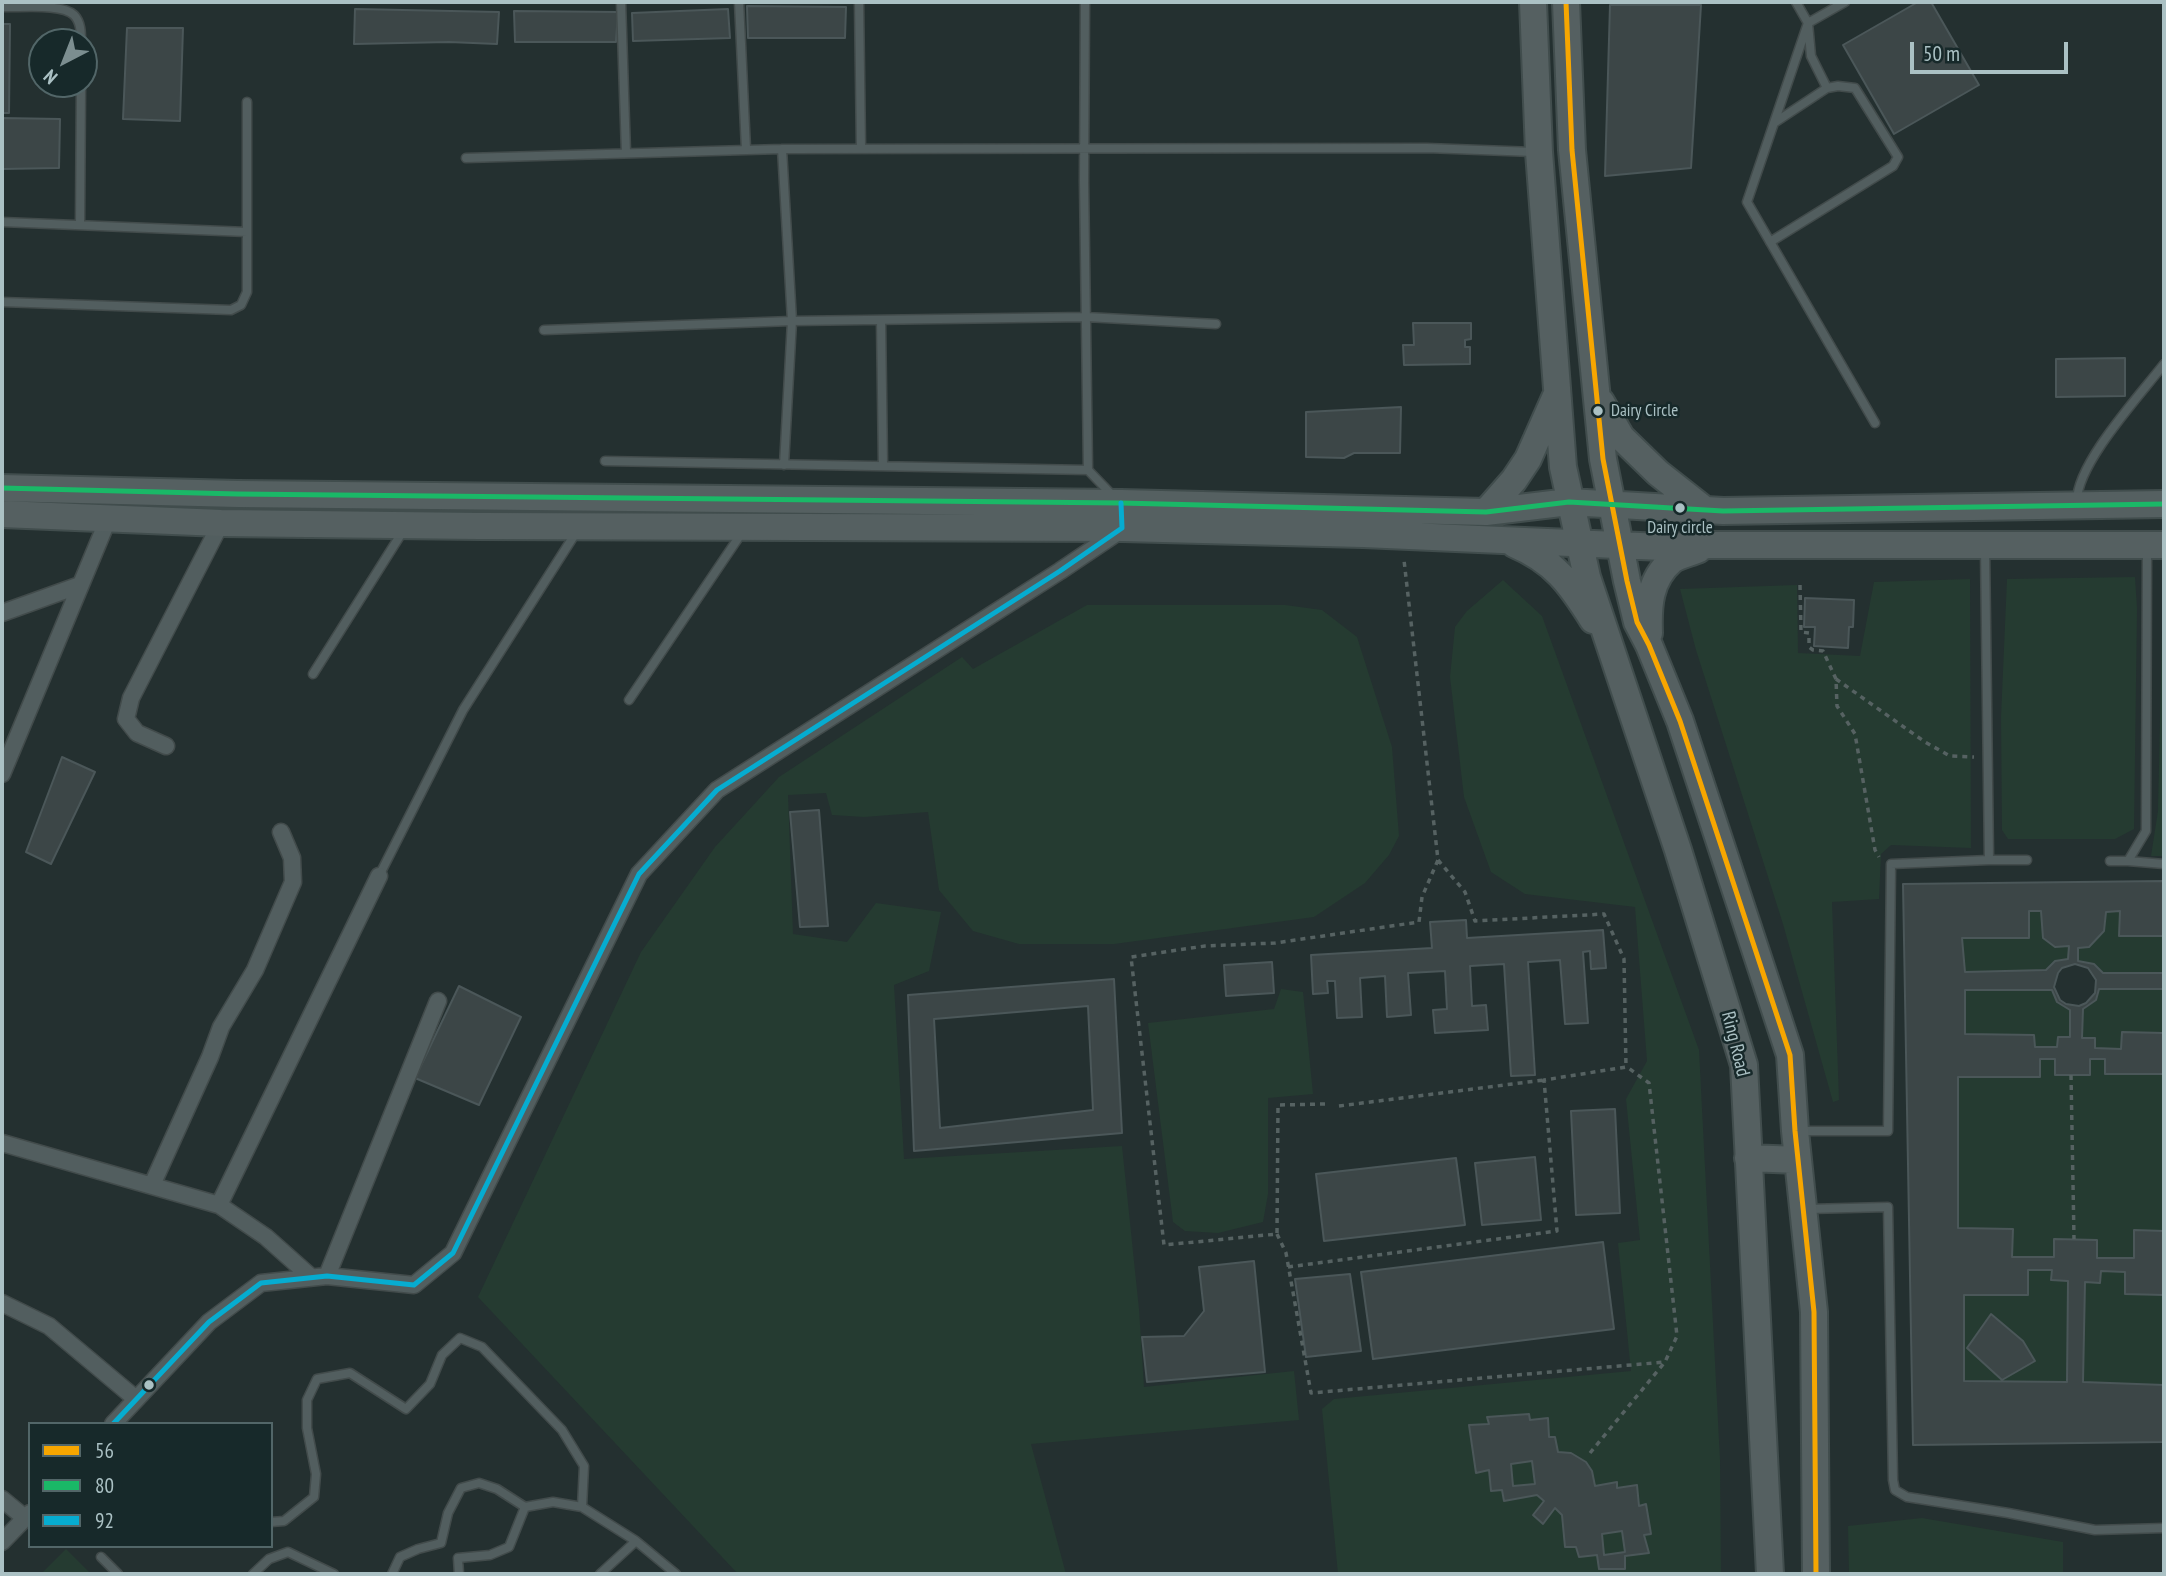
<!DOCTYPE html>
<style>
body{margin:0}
#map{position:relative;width:2166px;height:1576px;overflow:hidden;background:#243030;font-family:"PT Sans Narrow",sans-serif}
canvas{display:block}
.frame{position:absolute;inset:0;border:4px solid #abc1c4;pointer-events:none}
.legend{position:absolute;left:28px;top:1422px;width:245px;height:126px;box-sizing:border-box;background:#17292a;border:2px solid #526668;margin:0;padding:9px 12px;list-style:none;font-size:21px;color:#abc1c4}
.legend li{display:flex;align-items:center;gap:14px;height:35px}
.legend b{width:35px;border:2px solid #526668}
.north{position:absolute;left:28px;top:28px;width:70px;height:70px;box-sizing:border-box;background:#17292a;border:2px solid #526668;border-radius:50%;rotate:222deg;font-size:19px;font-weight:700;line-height:28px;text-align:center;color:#abc1c4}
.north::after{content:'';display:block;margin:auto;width:24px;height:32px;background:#7c8e90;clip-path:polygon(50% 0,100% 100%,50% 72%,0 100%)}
.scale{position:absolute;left:1910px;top:42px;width:158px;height:32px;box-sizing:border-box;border:4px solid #abc1c4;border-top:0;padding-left:9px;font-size:21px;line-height:24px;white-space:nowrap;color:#abc1c4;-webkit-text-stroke:5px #17292a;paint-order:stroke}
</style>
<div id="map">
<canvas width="2166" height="1576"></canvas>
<div class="frame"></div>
<ul class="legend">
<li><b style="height:9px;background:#f7a600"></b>56</li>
<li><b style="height:9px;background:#1ab867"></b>80</li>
<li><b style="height:9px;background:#06acd0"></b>92</li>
</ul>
<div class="north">N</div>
<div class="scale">50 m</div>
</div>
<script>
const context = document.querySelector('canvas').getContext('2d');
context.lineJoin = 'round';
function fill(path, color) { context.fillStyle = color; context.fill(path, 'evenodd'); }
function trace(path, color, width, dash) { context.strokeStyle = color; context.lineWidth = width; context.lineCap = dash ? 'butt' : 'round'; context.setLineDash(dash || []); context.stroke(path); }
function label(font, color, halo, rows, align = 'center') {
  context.font = font + ' "PT Sans Narrow",sans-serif'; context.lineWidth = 5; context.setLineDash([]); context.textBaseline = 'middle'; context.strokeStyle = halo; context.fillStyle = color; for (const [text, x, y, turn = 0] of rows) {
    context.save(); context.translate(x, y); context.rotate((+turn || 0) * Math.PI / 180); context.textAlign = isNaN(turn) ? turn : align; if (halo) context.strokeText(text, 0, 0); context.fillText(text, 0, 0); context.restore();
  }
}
fill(new Path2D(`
 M2135,577L2137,608L2134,829L2115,839H2008L2002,830L2001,717L2007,579Z
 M1970,579L1971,848L1891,845L1881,854L1879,899L1832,902L1839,1100L1833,1102L1783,924L1696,650L1680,589L1797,585L1798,653L1860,656L1874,582Z
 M1503,580L1542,616L1699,1050L1720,1460L1721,1574H1338L1322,1409L1334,1399L1631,1371L1618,1243L1640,1240L1626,1099L1647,1061L1635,907L1525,894L1491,872L1464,797L1450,677L1455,627L1467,611Z
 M2163,585L2164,856H2151L2158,811Z
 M1087,605H1285L1322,610L1357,637L1392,747L1399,836L1389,855L1365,883L1314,917L1114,944H1019L973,931L939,890L928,812L864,817L832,815L826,793L788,795L793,934L847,942L876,903L941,912L929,971L894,985L904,1159L1122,1146L1139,1309L1144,1387L1294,1371L1299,1420L1031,1444L1066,1574H738L478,1297L641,952L715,847L779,777L962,657L973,669Z
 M2029,911H2041L2043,938C2051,946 2057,946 2069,946L2068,959L2055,961L2046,970L1965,972L1962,938L2029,937Z
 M2120,911L2119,936H2164V973H2103L2094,964L2078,961V948L2089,947L2104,931L2106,912Z
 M1281,989L1303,992L1313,1094L1268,1098V1194L1263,1222L1218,1233L1185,1231L1173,1222L1148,1023L1274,1009Z
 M2099,989H2164V1033H2122L2121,1049L2095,1048V1038H2082L2083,1009L2096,1000Z
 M1965,990H2052L2057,1002L2070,1010V1037H2058L2057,1047H2035L2034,1035L1965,1034Z
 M2040,1059H2055V1075H2090V1059H2105V1074H2164V1231H2134V1258H2097L2096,1240L2055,1239L2054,1257H2012V1229L1958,1228V1077H2039Z
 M2028,1270H2052V1280L2068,1281L2067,1382L1964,1381V1295H2028Z
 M2101,1271L2125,1272V1294L2164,1295V1385L2083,1382L2085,1282L2100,1283Z
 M1922,1518L2063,1542V1574H1849L1848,1526Z
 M66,1549L91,1574H92H41Z`), '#253b31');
const building = new Path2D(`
 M1918,2H1931L1979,85L1894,134L1843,45Z
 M1610,5H1701L1691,168L1605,176Z
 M747,6L846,7L845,38H748Z
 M355,9L499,12L497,44L449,42L354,44Z
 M728,9L730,38L633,41L632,13Z
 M514,11L618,12L616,42H515Z
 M2,24H10L9,113H2Z
 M127,28H183L180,121L123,119Z
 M2,118L60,119L59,168L2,169Z
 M1413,323H1471V339L1465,340V347H1470V364L1404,365L1403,345H1414Z
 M2125,358V396L2056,397V359Z
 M1401,407L1400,453H1354L1344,458L1306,457V412Z
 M1805,598L1854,600L1853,627H1849L1848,648L1814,646L1815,627H1804Z
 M62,757L95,772L51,864L26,852Z
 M819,810L828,926L800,927L790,812Z
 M2164,881V936H2119L2120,911L2106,912L2104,931L2089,947L2078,948V961L2094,964L2103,973H2164V989H2099L2096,1000L2083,1009L2082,1038H2095V1048L2121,1049L2122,1032L2164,1033V1074H2105V1059H2090V1075H2055V1059H2040V1077H1958V1228L2013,1229L2012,1257H2054V1239L2097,1240V1258H2134V1230L2164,1231V1295L2125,1294V1272L2101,1271L2100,1283L2085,1282L2083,1382L2164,1385V1442L1913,1445L1903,884ZM2029,911H2041L2043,938L2055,947L2069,946L2068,959L2055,961L2046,970L1965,972L1962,938H2029ZM2075,964L2088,968L2096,980L2095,993L2086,1003L2079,1006L2066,1004L2060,1000L2054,987L2058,973L2062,968ZM1965,990H2052L2057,1002L2070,1010V1037H2058L2057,1047H2035L2034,1035L1965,1034ZM2028,1270H2052L2051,1280L2068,1281L2067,1382L1964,1381V1295H2028Z
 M1466,920L1467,938L1603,930L1606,968L1591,969L1590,951L1583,952L1588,1023L1565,1024L1560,960L1528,962L1535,1075L1511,1076L1504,964L1470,966L1472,1006L1486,1005L1488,1030L1435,1033L1433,1010L1447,1009L1445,971L1408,973L1411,1015L1387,1017L1385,976L1360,978L1362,1017L1337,1018L1335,981H1327L1328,993L1313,994L1311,955L1432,948L1430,922Z
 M1272,962L1274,993L1226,996L1224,965Z
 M1114,979L1122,1133L914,1151L908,995ZM1088,1006L1093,1110L940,1128L934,1019Z
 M459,986L521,1017L479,1105L415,1078Z
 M1615,1109L1620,1213L1576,1215L1571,1111Z
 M1535,1157L1541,1220L1482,1225L1475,1163Z
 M1456,1158L1465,1225L1324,1241L1316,1174Z
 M1603,1242L1614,1329L1373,1359L1361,1272Z
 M1254,1261L1265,1372L1147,1382L1142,1337L1184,1336L1204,1311L1199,1267Z
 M1350,1274L1361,1351L1306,1357L1295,1279Z
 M1991,1314L2023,1341L2035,1361L2002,1380L1967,1348Z
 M1529,1414L1530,1420L1548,1418L1549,1437H1555L1558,1452L1571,1453L1586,1462L1592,1471L1595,1486L1617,1482V1488L1637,1485L1639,1506L1646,1504L1651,1534L1644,1535L1649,1553L1625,1556V1569H1599L1597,1555L1579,1557L1576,1547H1565L1562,1515L1555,1508L1543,1524L1533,1515L1544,1501L1537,1495L1504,1501L1502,1490L1491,1491L1489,1470L1476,1473L1469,1425L1489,1424L1487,1417ZM1532,1461L1535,1484L1513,1486L1511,1464ZM1622,1531L1625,1552L1604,1555L1602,1534Z`);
fill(building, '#3c4647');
trace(building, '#4b5759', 2);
const lane = new Path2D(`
 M621,2L626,153
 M739,2L746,149
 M859,2L861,149
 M1085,2L1084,181L1088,470L1113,496
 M1796,2L1808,23L1747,202L1875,423
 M2,7C19,8 62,3 74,15C81,22 81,33 81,42
 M1774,123L1827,88
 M782,149L792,321L784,465
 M466,158L782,149L1427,148L1534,152
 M2,222L247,232
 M80,225L81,84
 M1770,242L1893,166L1898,157L1855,88L1838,86L1827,88L1811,56L1808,23L1845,2
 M2,302L231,310L241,305L247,292V102
 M881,320L883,466
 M544,330L792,321L1086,317L1216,324
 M605,461L1088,470
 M2077,501C2077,463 2140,395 2164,364
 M1985,548L1989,860
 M313,674L403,531
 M629,700L743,531
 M2110,861H2128L2146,831L2147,549
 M2128,861L2164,864
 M379,876L463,710L577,531
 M1800,1131H1888L1891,864L1989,860H2027
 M1808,1209L1888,1207L1893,1480L1895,1490L1907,1497L2008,1513L2095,1530L2164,1528
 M271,1522L284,1521L314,1497L316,1474L307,1428V1400L317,1379L350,1373L406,1409L430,1384L442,1355L460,1338L482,1347L562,1430L584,1466L582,1507
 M101,1557L118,1574
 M253,1574L269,1559L288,1552L334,1574
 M392,1574L400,1557L418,1549L441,1543L448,1513L461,1488L479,1483L497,1489L525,1507L553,1502L582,1507L636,1541L676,1574
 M459,1574L458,1558L490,1555L509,1547L525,1507
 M600,1574L636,1541`);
const street = new Path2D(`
 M2,613L80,585
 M166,746L137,733L126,719L131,698L221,523
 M2,774L109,517
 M2,1143L219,1205L266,1237L311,1277
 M152,1185L210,1057L221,1027L255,970L293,882L292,858L281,832
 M219,1205L379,876
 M327,1276L438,1001
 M2,1303L49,1326L136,1399
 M113,1424L209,1322L261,1283L327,1276L414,1285L453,1253L639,874L717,790L1060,571L1121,530
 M2,1499L25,1518
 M2,1542L30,1513`);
const primary = new Path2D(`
 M1533,2L1539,152L1563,467L1587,577L1678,850L1744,1065L1770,1574
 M1566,2L1572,150L1603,459L1627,581L1637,622L1649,645L1680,721L1790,1055L1795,1131L1814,1312L1816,1574
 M1601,402L1621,437L1658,473L1705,510
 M2,488L238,494L1121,503L1486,512L1569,502L1723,511L2164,504
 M1486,512L1514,480L1528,459L1555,398
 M2,514L221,523L479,526L1122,528L1363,534L1663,547L1710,545H2164
 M1514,544C1554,561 1570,583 1593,620
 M1649,633C1648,606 1649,580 1672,560C1679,555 1691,553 1699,549
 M1748,1158L1798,1160`);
trace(lane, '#424b4b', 11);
trace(street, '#424b4b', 19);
trace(primary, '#414d4d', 30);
trace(new Path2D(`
 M1800,585L1801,632L1809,633V647L1813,650L1823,651L1836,679L1837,706L1855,734L1875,850L1879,857
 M1836,679L1925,742L1950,756L1974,757
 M2071,1075L2074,1239
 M1325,1104L1278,1105L1277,1234L1164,1245L1131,957L1205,946L1275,943L1419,922L1422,897L1438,860
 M1339,1106L1544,1080
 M1277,1234L1286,1253L1311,1393L1665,1362
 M1288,1267L1557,1231L1544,1080L1626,1067L1624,959L1604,914L1475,921L1465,892L1438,860L1404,560
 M1590,1453L1665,1362L1677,1336L1649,1083L1627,1067`), '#566262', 3.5, [5, 5]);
trace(lane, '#525e5f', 8);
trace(street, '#525e5f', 16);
trace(primary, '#556061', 26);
trace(new Path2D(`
 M1566,2L1572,150L1603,459L1627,581L1637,622L1649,645L1680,721L1790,1055L1795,1131L1814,1312L1816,1574`), '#f7a600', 5);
trace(new Path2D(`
 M2,488L238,494L1121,503L1486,512L1569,502L1723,511L2164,504`), '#1ab867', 5);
trace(new Path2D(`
 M113,1424L209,1322L261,1283L327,1276L414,1285L453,1253L639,874L717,790L1060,571L1122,528L1121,503`), '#06acd0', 5);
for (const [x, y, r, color] of [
 [1598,411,6,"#abc1c4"],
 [1680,508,6,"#abc1c4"],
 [149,1385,6,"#abc1c4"]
]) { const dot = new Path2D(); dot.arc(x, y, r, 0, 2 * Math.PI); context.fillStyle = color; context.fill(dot); trace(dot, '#17292a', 2.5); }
label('17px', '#abc1c4', '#17292a', [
 ["Dairy Circle",1611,411],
 ["Dairy circle",1680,528,"center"]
], 'left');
label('19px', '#abc1c4', '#17292a', [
 ["Ring Road",1735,1044,76]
]);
</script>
